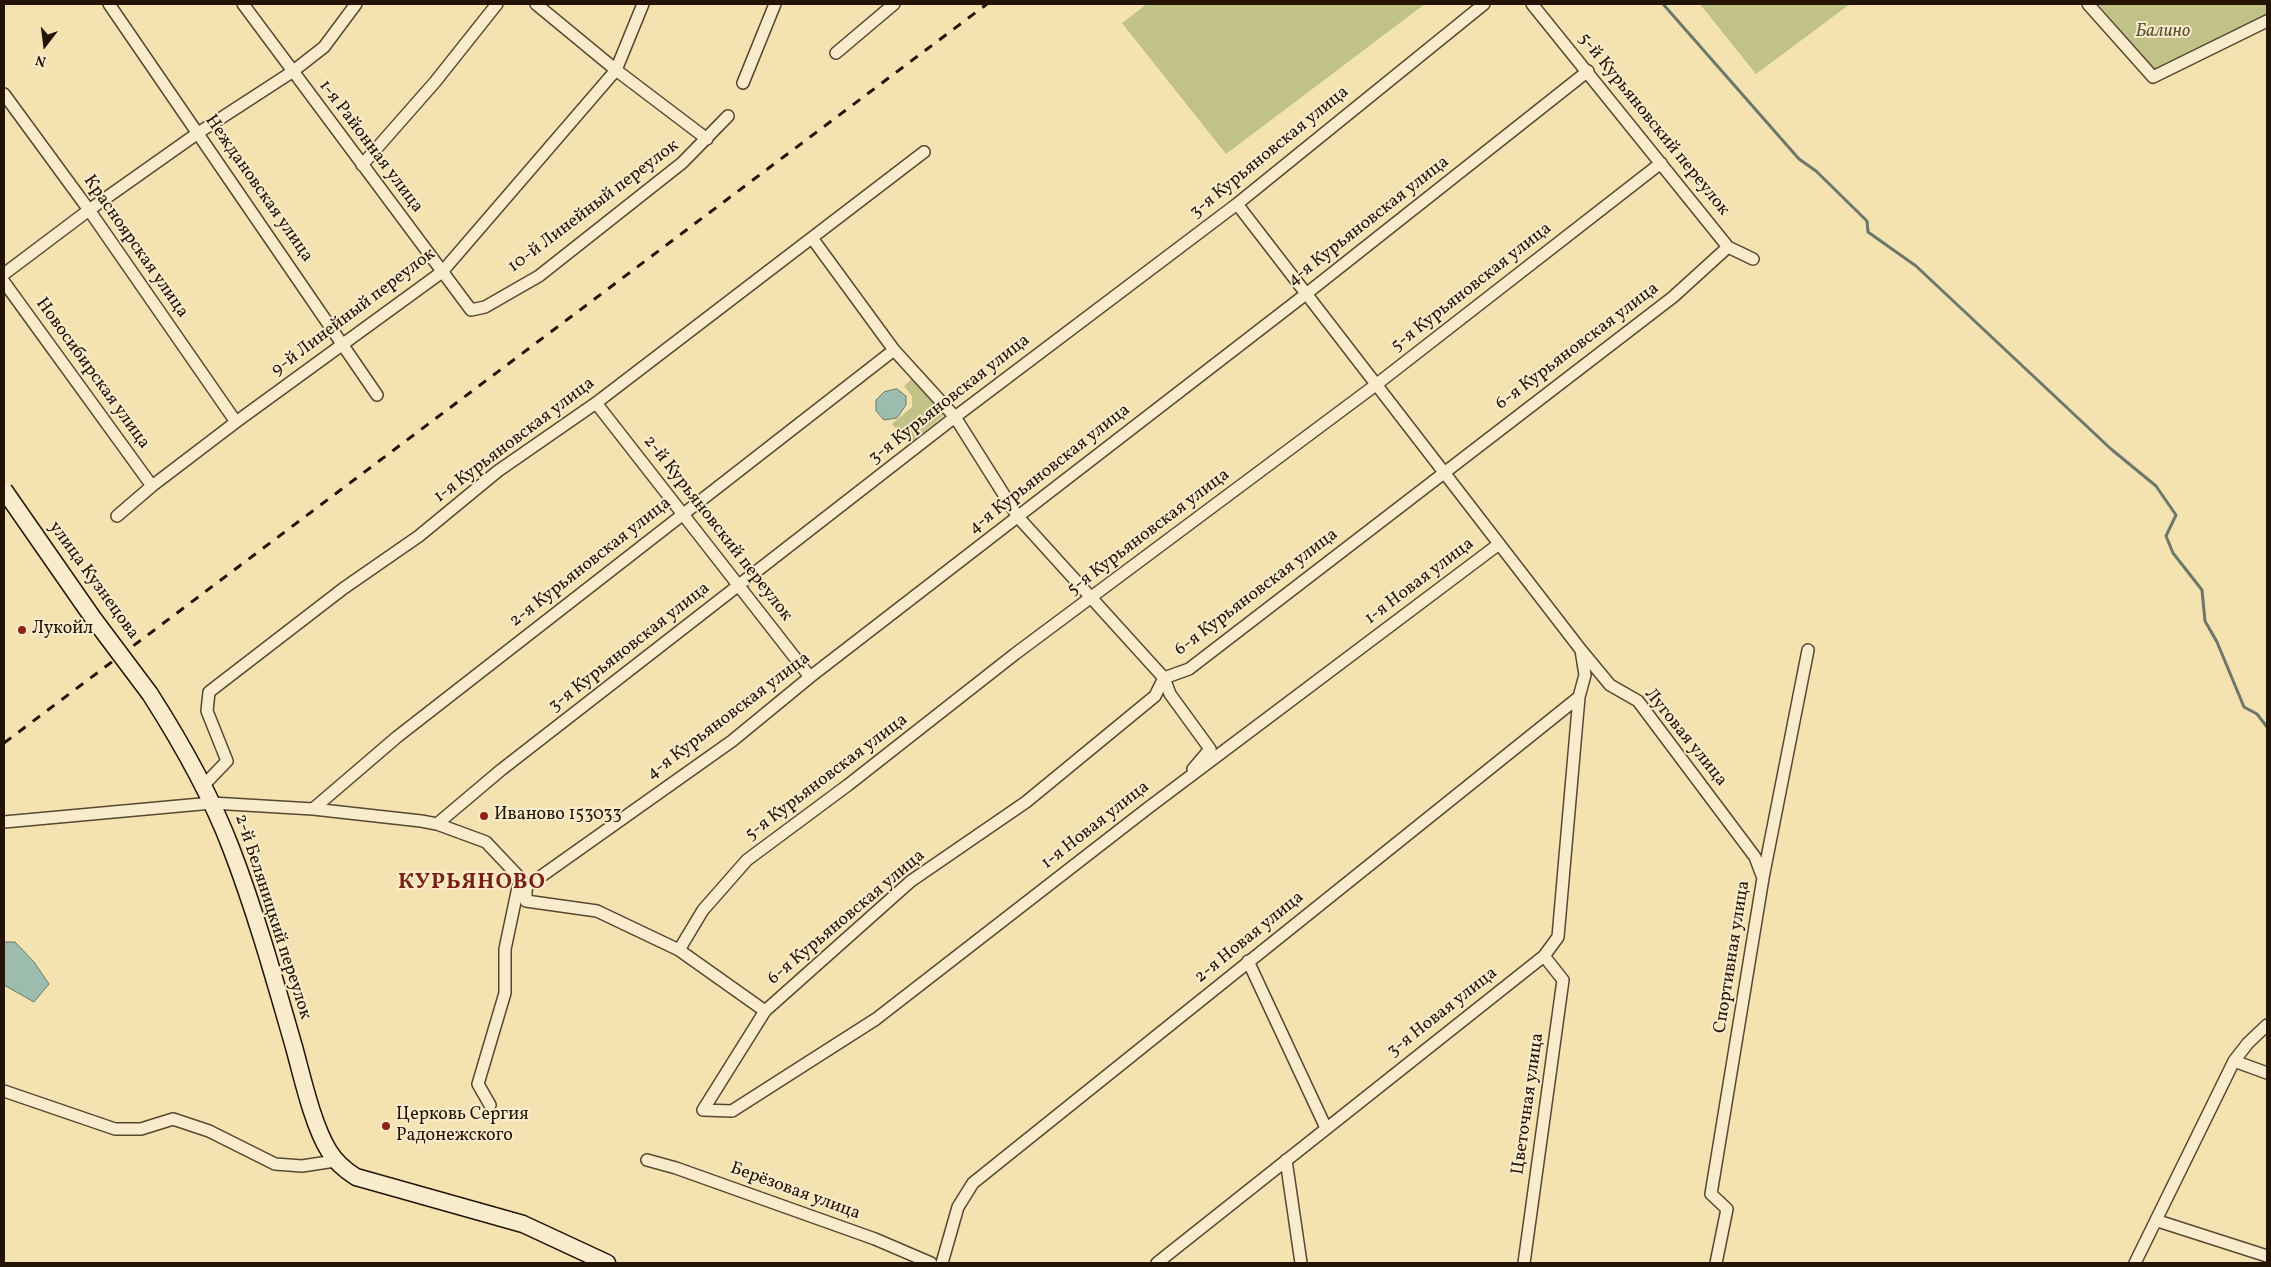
<!DOCTYPE html>
<meta charset="utf-8">
<style>
body{margin:0}
#map{position:relative;width:2271px;height:1267px;overflow:hidden;background:#f4e2b0;font-family:Vollkorn,serif}
canvas{display:block}
.frame{position:absolute;inset:0;border:5px solid #231406;pointer-events:none}
.north{position:absolute;left:20px;top:20px;width:50px;height:50px;-webkit-text-stroke:4px #f8eccc;paint-order:stroke;rotate:195deg;font-size:14px;font-weight:700;line-height:20px;text-align:center;color:#231406}
.north::after{content:'';display:block;margin:auto;width:18px;height:22px;background:#231406;clip-path:polygon(50% 0,100% 100%,50% 72%,0 100%)}
</style>
<div id="map">
<canvas width="2271" height="1267"></canvas>
<div class="frame"></div>
<div class="north">N</div>
</div>
<script>
const context = document.querySelector('canvas').getContext('2d');
context.lineJoin = 'round';
function fill(path, color) { context.fillStyle = color; context.fill(path, 'evenodd'); }
function trace(path, color, width, dash) { context.strokeStyle = color; context.lineWidth = width; context.lineCap = dash ? 'butt' : 'round'; context.setLineDash(dash || []); context.stroke(path); }
function label(font, color, halo, rows, align = 'center') {
  context.font = font + ' Vollkorn,serif'; context.lineWidth = 4; context.setLineDash([]); context.textBaseline = 'middle'; context.strokeStyle = halo; context.fillStyle = color; for (const [text, x, y, turn = 0] of rows) {
    context.save(); context.translate(x, y); context.rotate((+turn || 0) * Math.PI / 180); context.textAlign = isNaN(turn) ? turn : align; if (halo) context.strokeText(text, 0, 0); context.fillText(text, 0, 0); context.restore();
  }
}
fill(new Path2D(`
 M1147,4H1425L1226,154L1122,23Z
 M1700,4H1850L1756,74Z
 M2098,4H2267V15L2154,71Z
 M914,377L945,414L909,444L892,424L912,407V396L904,386Z`), '#c0c287');
const water = new Path2D(`
 M897,389L906,396V405L897,418L884,420L876,411V400L884,392Z
 M6,942H15L34,962L49,984L34,1002L4,985V943Z`);
fill(water, '#9cbdad');
trace(water, '#6c796a', 1);
trace(new Path2D(`
 M1663,4L1799,159L1816,171L1867,221L1868,232L1916,266L2111,449L2156,486L2176,515L2166,536L2173,553L2202,590L2205,621L2217,642L2244,707L2257,714L2267,727`), '#6c796a', 3);
const minor = new Path2D(`
 M109,4L377,395
 M243,4L471,310L485,307L539,276L682,163L728,116
 M536,4L616,70L707,139
 M1532,4L1728,247L1753,259
 M2088,4L2153,77L2267,21
 M836,53L894,4
 M743,83L775,4
 M4,94L89,210L236,422
 M362,165L435,82L497,4
 M1237,204L1581,650L1610,685L1638,701L1755,857L1763,878
 M812,238L894,350L955,417L1018,517L1164,678L1170,694L1210,749L1193,769
 M4,274L89,210L198,133L292,72L324,47L356,4
 M4,282L152,486
 M596,403L810,677
 M117,516L152,486L236,422L442,272L616,70L643,4
 M204,785L227,761L207,711L209,692L344,588L419,536L498,471L596,403L924,152
 M313,809L397,737L894,350
 M4,822L212,803L313,809L421,821L437,824L486,842L520,878L526,887V901L597,911L679,950L765,1011
 M437,824L501,770L955,417L1237,204L1484,4
 M526,887L732,741L810,677L1306,294L1588,71
 M679,950L703,910L747,860L848,785L1015,654L1377,384L1661,163
 M1248,961L1326,1128
 M2234,1061L2267,1073
 M4,1091L115,1129H141L173,1119L209,1131L275,1164L302,1166L335,1161
 M490,1105L478,1084L505,993V949L520,878
 M703,1110L765,1011L911,881L1026,802L1155,696L1164,678L1189,669L1673,297L1728,247
 M703,1110L732,1111L876,1019L1148,808L1499,544
 M647,1160L676,1168L875,1239L931,1263
 M1286,1160L1301,1263
 M2158,1221L2267,1256
 M942,1263L958,1207L973,1183L1579,697L1585,675L1581,650
 M1157,1263L1544,956L1558,937L1579,697
 M1524,1263L1563,980L1544,956
 M1716,1263L1727,1209L1711,1194L1763,878L1808,650
 M2135,1263L2234,1061L2248,1043L2267,1025`);
const secondary = new Path2D(`
 M150,694C182,744 210,793 231,848C256,913 275,981 294,1047C302,1076 313,1126 329,1151C336,1163 345,1170 356,1177L523,1224L607,1263`);
trace(minor, '#574830', 14);
trace(secondary, '#231406', 19);
trace(minor, '#f8eccc', 11);
trace(secondary, '#f8eccc', 16);
trace(new Path2D(`
 M4,743L987,4`), '#231406', 3, [9, 9]);
const secondaryBridge = new Path2D(`
 M4,490L93,618L150,694`);
trace(secondaryBridge, '#231406', 19, []);
trace(secondaryBridge, '#f8eccc', 16);
for (const [x, y, r, color] of [
 [22,630,5,"#8f2418"],
 [484,816,5,"#8f2418"],
 [386,1126,5,"#8f2418"]
]) { const dot = new Path2D(); dot.arc(x, y, r, 0, 2 * Math.PI); context.fillStyle = color; context.fill(dot); trace(dot, '#f8eccc', 2); }
label('italic 18px', '#5a5133', '#f8eccc', [
 ["Балино",2163,33]
]);
label('18px', '#231406', '#f8eccc', [
 ["5-й Курьяновский переулок",1653,125,51],
 ["1-я Районная улица",370,147,53],
 ["3-я Курьяновская улица",1270,153,-39],
 ["Неждановская улица",258,189,55],
 ["10-й Линейный переулок",594,207,-37],
 ["4-я Курьяновская улица",1369,222,-38],
 ["Красноярская улица",135,247,55],
 ["5-я Курьяновская улица",1472,288,-38],
 ["9-й Линейный переулок",354,313,-37],
 ["6-я Курьяновская улица",1578,347,-37],
 ["Новосибирская улица",92,374,54],
 ["3-я Курьяновская улица",950,400,-38],
 ["1-я Курьяновская улица",515,441,-37],
 ["4-я Курьяновская улица",1050,470,-38],
 ["2-й Курьяновский переулок",717,529,52],
 ["5-я Курьяновская улица",1149,533,-37],
 ["2-я Курьяновская улица",591,563,-38],
 ["улица Кузнецова",93,581,54],
 ["1-я Новая улица",1420,582,-37],
 ["6-я Курьяновская улица",1257,593,-37],
 ["3-я Курьяновская улица",630,648,-38],
 ["4-я Курьяновская улица",729,717,-37],
 ["Луговая улица",1685,738,51],
 ["5-я Курьяновская улица",827,778,-37],
 ["1-я Новая улица",1096,826,-38],
 ["2-й Беляницкий переулок",272,917,72],
 ["6-я Курьяновская улица",847,918,-40],
 ["2-я Новая улица",1250,938,-39],
 ["Спортивная улица",1733,957,-81],
 ["3-я Новая улица",1443,1013,-38],
 ["Цветочная улица",1529,1104,-82],
 ["Берёзовая улица",795,1192,20]
]);
label('18px', '#231406', '#f8eccc', [
 ["Лукойл",32,630],
 ["Иваново 153033",494,816],
 ["Церковь Сергия",396,1116],
 ["Радонежского",396,1137]
], 'left');
context.letterSpacing = '1px';
label('bold 22px', '#7a1f14', '#f8eccc', [
 ["КУРЬЯНОВО",472,884]
]);
context.letterSpacing = '0px';
</script>
